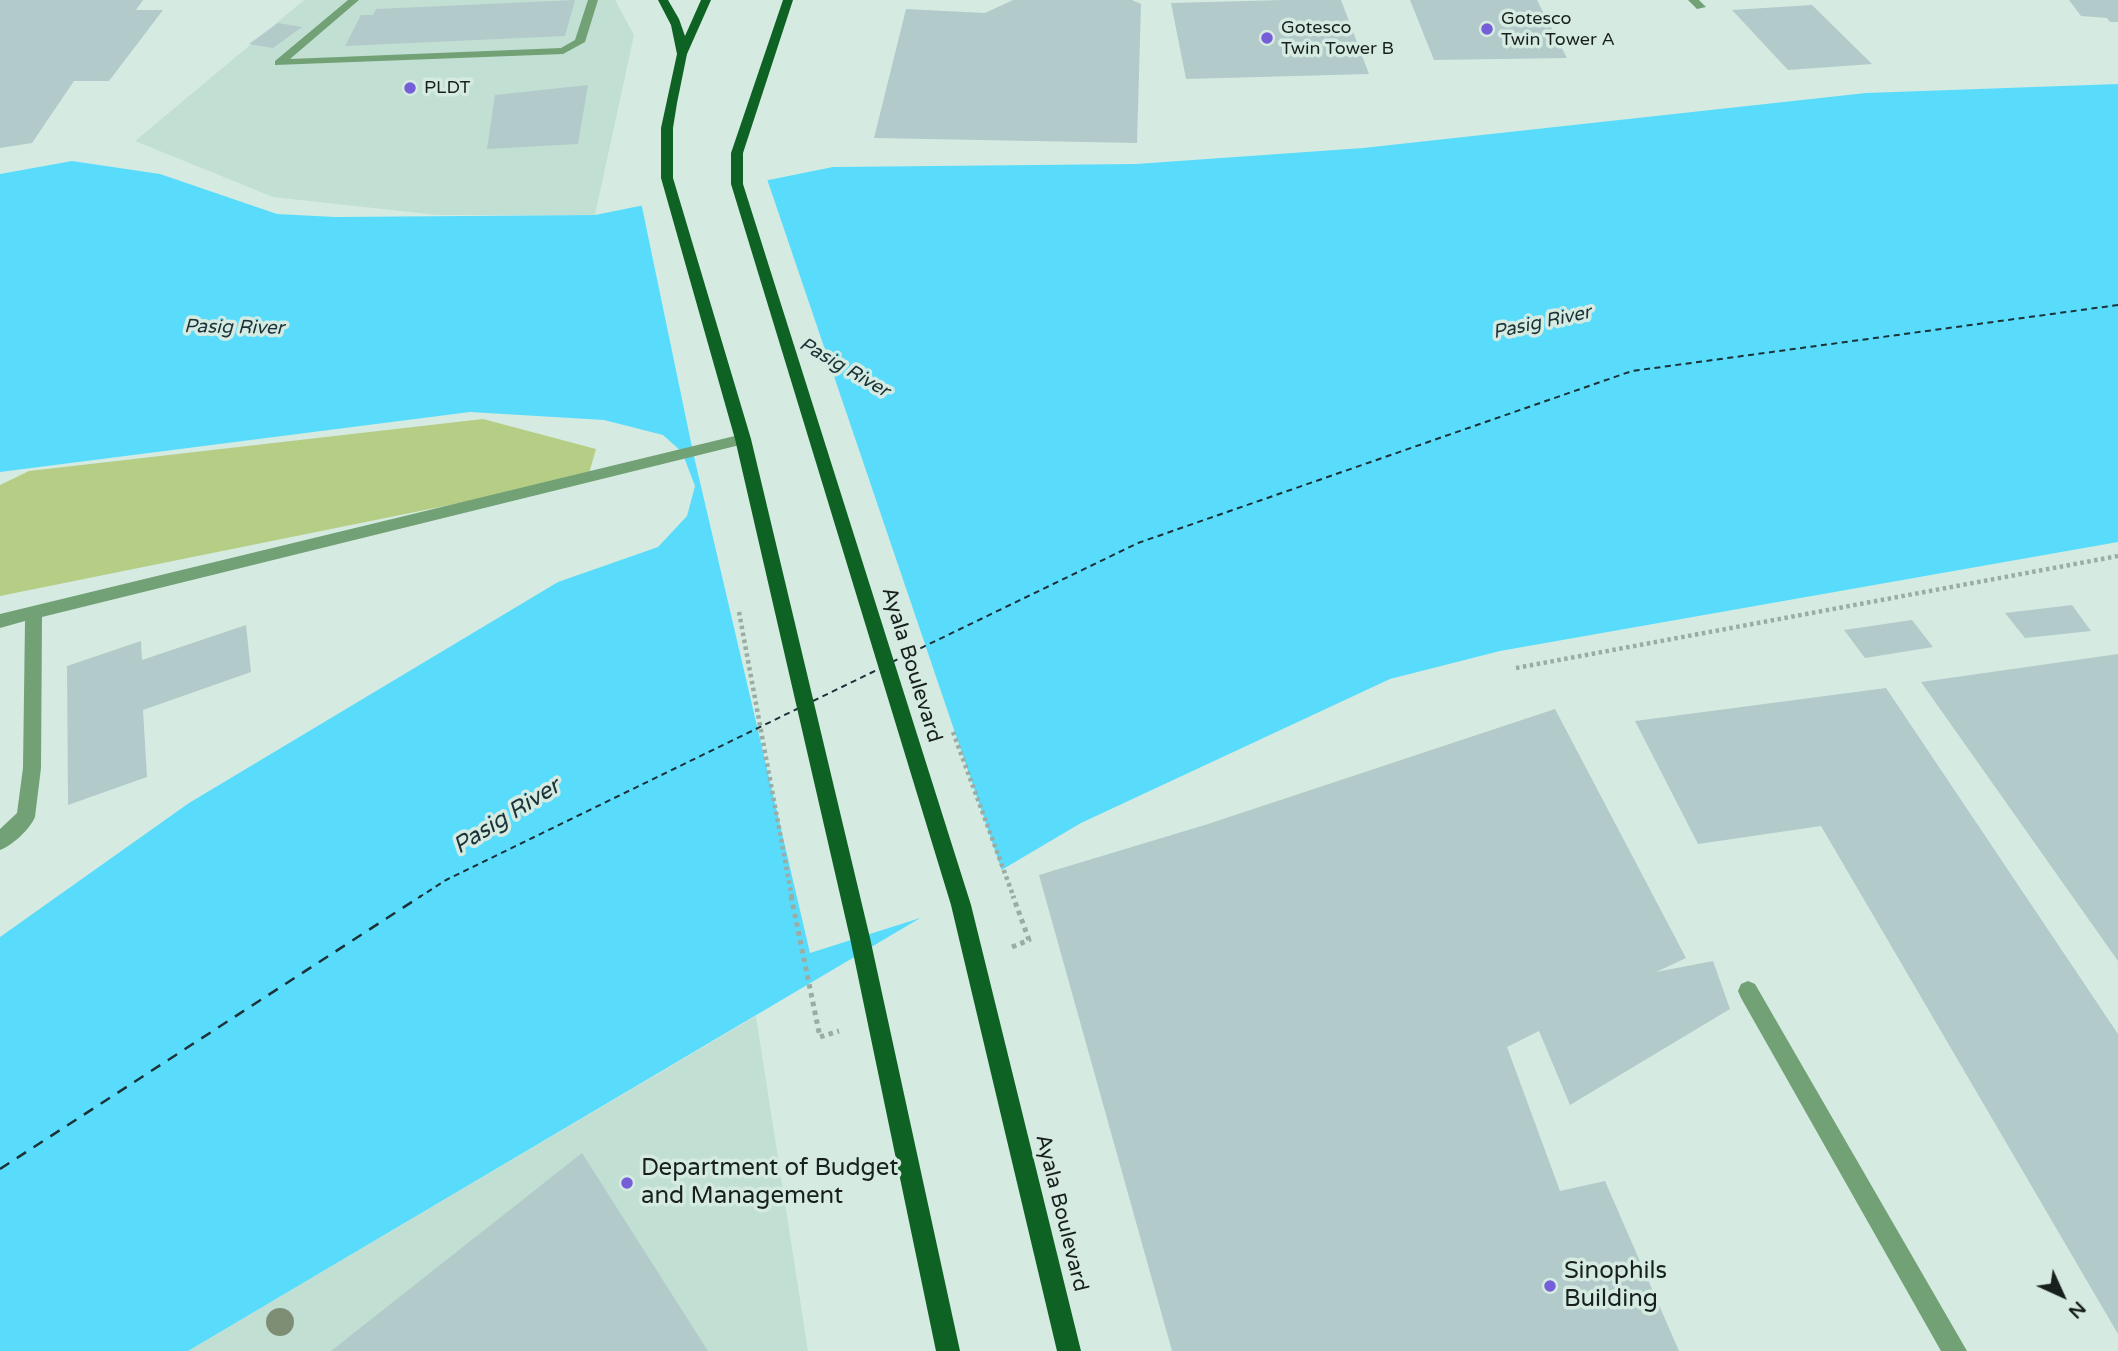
<!DOCTYPE html>
<style>
body{margin:0}
#map{position:relative;width:2118px;height:1351px;overflow:hidden;background:#d5ebe2;font-family:"Varela Round",sans-serif}
canvas{display:block}
.north{position:absolute;left:2027px;top:1260px;width:70px;height:70px;-webkit-text-stroke:5px #d5ebe2;paint-order:stroke;rotate:135deg;font-size:19px;font-weight:700;line-height:28px;text-align:center;color:#18201d}
.north::after{content:'';display:block;margin:auto;width:24px;height:32px;background:#18201d;clip-path:polygon(50% 0,100% 100%,50% 72%,0 100%)}
</style>
<div id="map">
<canvas width="2118" height="1351"></canvas>
<div class="north">N</div>
</div>
<script>
const context = document.querySelector('canvas').getContext('2d');
context.lineJoin = 'round';
function fill(path, color) { context.fillStyle = color; context.fill(path, 'evenodd'); }
function trace(path, color, width, dash) { context.strokeStyle = color; context.lineWidth = width; context.lineCap = dash ? 'butt' : 'round'; context.setLineDash(dash || []); context.stroke(path); }
function label(font, color, halo, rows, align = 'center') {
  context.font = font + ' "Varela Round",sans-serif'; context.lineWidth = 7; context.setLineDash([]); context.textBaseline = 'middle'; context.strokeStyle = halo; context.fillStyle = color; for (const [text, x, y, turn = 0] of rows) {
    context.save(); context.translate(x, y); context.rotate((+turn || 0) * Math.PI / 180); context.textAlign = isNaN(turn) ? turn : align; if (halo) context.strokeText(text, 0, 0); context.fillText(text, 0, 0); context.restore();
  }
}
fill(new Path2D(`
 M304,0H615L634,35L595,215H437L273,197L135,141Z
 M756,1016L808,1351H188Z`), '#c2dfd4');
fill(new Path2D(`
 M483,419L596,449L588,477L0,596V485L29,471Z`), '#b6cd86');
fill(new Path2D(`
 M2118,84V542L1500,651L1390,679L1081,823L188,1351H0V937L189,803L558,582L658,547L687,516L695,486L682,452L663,435L604,420L470,412L0,472V174L72,161L160,174L277,214L335,217L595,215L833,167L1136,164L1363,148L1866,93Z`), '#59dcfc');
fill(new Path2D(`
 M767,179L1003,874L936,913L810,953L693,452L641,202Z`), '#d5ebe2');
trace(new Path2D(`
 M892,662L1138,543L1632,371L2118,305
 M813,701L881,668
 M418,898L446,880L799,708`), '#1b3238', 2, [6, 4.5]);
trace(new Path2D(`
 M0,1169L421,896`), '#1b3238', 2.5, [11, 9]);
fill(new Path2D(`
 M0,0H143L136,10H163L109,81H74L32,143L0,148Z
 M575,0L565,36L345,46L361,15H373L376,9Z
 M1013,0H1132L1141,4L1137,143L874,138L906,9L985,13Z
 M1284,0H1341L1369,74L1186,79L1171,3Z
 M1410,0H1537L1567,58L1434,60Z
 M2069,0H2118V22H2110L2107,18L2081,16Z
 M1812,5L1872,64L1788,70L1732,10Z
 M278,23L302,27L273,48L249,44Z
 M588,85L578,144L487,149L495,95Z
 M2072,605L2091,631L2025,638L2005,613Z
 M1912,620L1933,647L1865,658L1844,630Z
 M246,625L251,672L143,710L147,777L68,805L67,666L141,641L142,660Z
 M2118,654V961L1921,682Z
 M1886,688L2118,1034V1334L1821,826L1698,844L1635,721Z
 M1555,709L1686,958L1656,972L1713,961L1730,1009L1570,1105L1539,1031L1507,1047L1560,1191L1605,1181L1679,1351H1172L1039,875L1208,824Z
 M582,1153L708,1351H331Z`), '#b2cac9');
trace(new Path2D(`
 M739,612L792,898
 M1516,668L2118,556
 M953,732L1014,898`), '#9aaca4', 4.5, [3.5, 3.5]);
trace(new Path2D(`
 M791,896L820,1037L839,1031
 M1012,947L1029,940L1013,896`), '#9aaca4', 5, [4.5, 4.5]);
fill(new Path2D(`
 M348,0H359L290,59L561,48L575,40L588,0H598L585,42L563,54L275,65V61Z
 M1688,0H1699L1706,7L1697,9Z
 M743,434L748,435L751,439L748,443L42,617L41,768L35,817C30,829 13,845 0,850V829L17,813L23,768L25,621L0,628V614Z
 M1748,981L1755,984L1967,1351H1941L1741,998L1738,991L1741,984Z`), '#72a176');
fill(new Path2D(`
 M658,0H668L679,19L685,36L701,0H711L687,54L677,103L673,128V178L751,439L870,938L960,1351H936L850,938L735,439L661,178V128L677,54L671,25Z
 M783,0H793L743,153V184L971,905L1081,1351H1057L951,905L731,184V153Z`), '#0e6223');
context.fillStyle = '#7e8e75';
for (const [x, y] of [
 [280,1322]
]) { context.beginPath(); context.arc(x, y, 14, 0, 2 * Math.PI); context.fill(); }
for (const [x, y, r, color] of [
 [1487,29,7,"#755ed8"],
 [1267,38,7,"#755ed8"],
 [410,88,7,"#755ed8"],
 [627,1183,7,"#755ed8"],
 [1550,1286,7,"#755ed8"]
]) { const dot = new Path2D(); dot.arc(x, y, r, 0, 2 * Math.PI); context.fillStyle = color; context.fill(dot); trace(dot, '#d5ebe2', 2.5); }
label('18px', '#18201d', '#d5ebe2', [
 ["Gotesco",1501,19],
 ["Twin Tower A",1501,40],
 ["Gotesco",1281,28],
 ["Twin Tower B",1281,49],
 ["PLDT",424,88]
], 'left');
label('italic 19px', '#1b3238', '#d5ebe2', [
 ["Pasig River",1542,323,-12],
 ["Pasig River",234,328,1],
 ["Pasig River",844,368,30]
]);
label('21px', '#18201d', '#d5ebe2', [
 ["Ayala Boulevard",911,665,73],
 ["Ayala Boulevard",1061,1213,76]
]);
label('italic 23px', '#1b3238', '#d5ebe2', [
 ["Pasig River",507,817,-32]
]);
label('24px', '#18201d', '#d5ebe2', [
 ["Department of Budget",641,1169],
 ["and Management",641,1197],
 ["Sinophils",1564,1272],
 ["Building",1564,1300]
], 'left');
</script>
